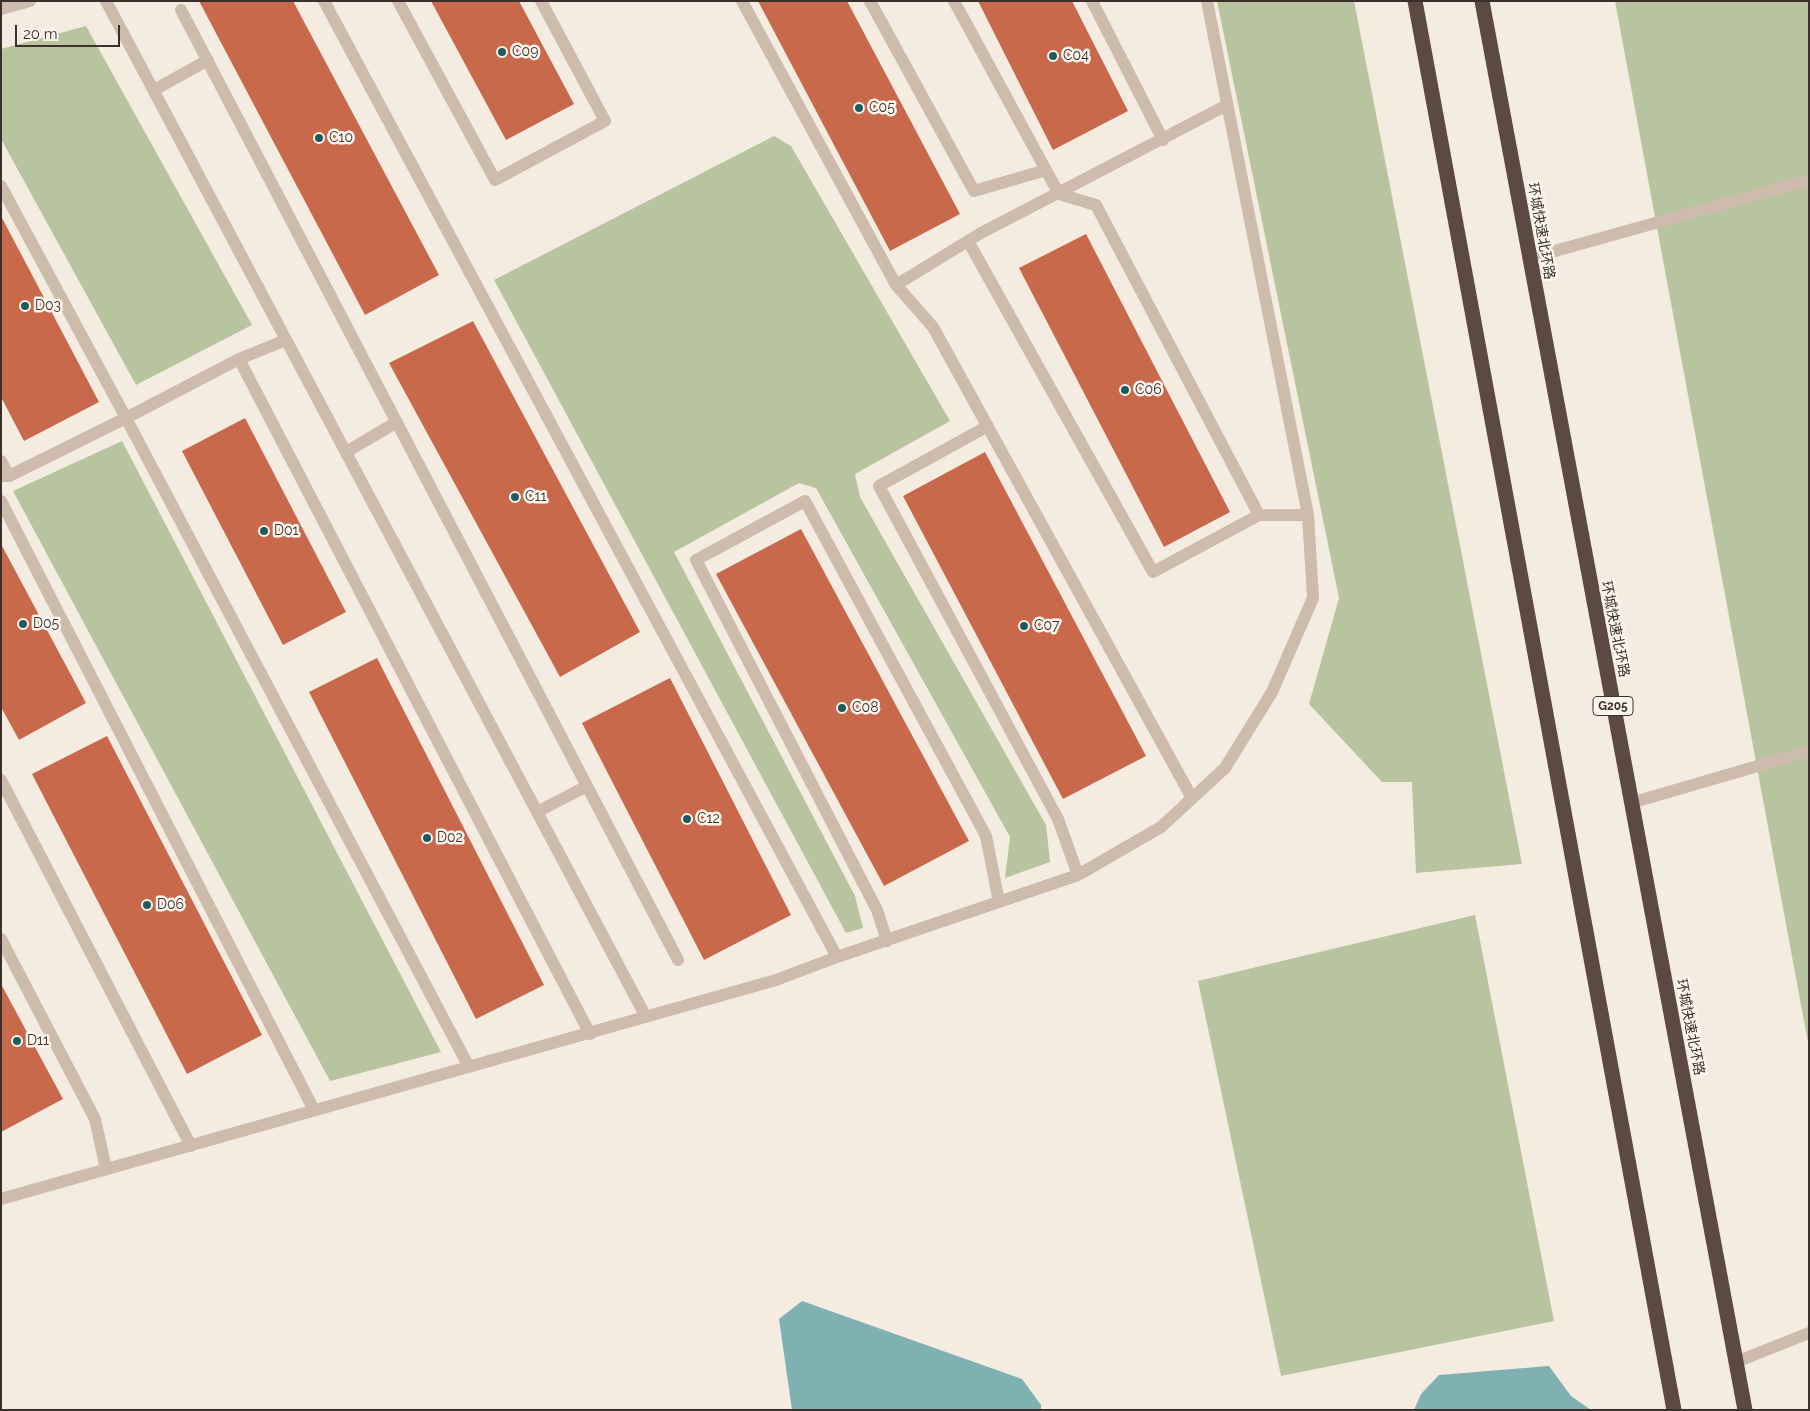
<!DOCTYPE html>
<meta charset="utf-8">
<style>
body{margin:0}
#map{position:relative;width:1810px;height:1411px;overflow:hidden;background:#f4ebe1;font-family:Raleway,sans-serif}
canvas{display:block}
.frame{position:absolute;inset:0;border:2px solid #3b302b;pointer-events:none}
.scale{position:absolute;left:15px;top:25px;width:105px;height:22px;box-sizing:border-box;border:2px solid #3b302b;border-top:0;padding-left:6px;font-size:15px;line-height:18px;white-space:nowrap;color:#3b302b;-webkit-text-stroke:4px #fbf5ee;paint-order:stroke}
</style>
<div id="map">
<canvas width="1810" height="1411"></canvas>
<div class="frame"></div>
<div class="scale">20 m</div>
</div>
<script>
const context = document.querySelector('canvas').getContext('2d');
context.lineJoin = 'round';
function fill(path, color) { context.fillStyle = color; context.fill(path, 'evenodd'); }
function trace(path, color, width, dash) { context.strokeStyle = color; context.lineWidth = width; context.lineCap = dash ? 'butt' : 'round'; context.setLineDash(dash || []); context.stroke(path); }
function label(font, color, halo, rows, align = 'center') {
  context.font = font + ' Raleway,"Noto Sans SC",sans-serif'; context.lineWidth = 5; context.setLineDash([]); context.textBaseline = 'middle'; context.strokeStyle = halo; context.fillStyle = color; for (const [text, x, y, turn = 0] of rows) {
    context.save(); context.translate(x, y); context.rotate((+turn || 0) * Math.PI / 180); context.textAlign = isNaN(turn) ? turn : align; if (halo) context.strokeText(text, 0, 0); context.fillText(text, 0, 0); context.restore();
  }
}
fill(new Path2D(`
 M1217,1H1354L1522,864L1416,873L1412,782H1382L1309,704L1339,598Z
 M1615,1H1809V1048Z
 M86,26L252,325L136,385L1,139V49Z
 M774,136L791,146L950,421L855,474L860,497L1046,825L1050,862L1005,878L1010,837L816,488L799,483L674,552L855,896L863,928L846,933L494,280Z
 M122,441L441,1052L330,1081L13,491Z
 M1475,915L1554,1321L1281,1376L1198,981Z`), '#b8c4a0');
fill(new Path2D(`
 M802,1301L1022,1379L1041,1405V1410H792L779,1319Z
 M1549,1366L1571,1396L1591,1410H1414L1421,1394L1439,1375Z`), '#7fb0b2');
fill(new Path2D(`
 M199,1H293L439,275L365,315Z
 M431,1H519L574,104L506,140Z
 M758,1H847L960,214L890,251Z
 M978,1H1072L1128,111L1053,150Z
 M1,216L99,402L24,441L1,397Z
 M1086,234L1230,512L1164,547L1019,268Z
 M473,321L640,632L560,677L389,363Z
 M245,418L346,612L283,645L182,451Z
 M985,452L1146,756L1063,799L903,496Z
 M801,529L969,841L884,886L716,574Z
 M1,544L86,703L19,740L1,707Z
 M377,658L544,985L476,1019L309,692Z
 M670,678L791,915L704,960L582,723Z
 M107,736L262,1035L187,1074L32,774Z
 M1,984L63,1099L1,1132Z`), '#c8694b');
trace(new Path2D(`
 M106,1L646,1017
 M324,1L837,957
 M398,1L495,180L605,121L541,1
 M742,1L896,285L933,327L1192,798
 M870,1L974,191L1046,170
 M954,1L1059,194L1096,205L1259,515
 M1092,1L1163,140
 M1,9L30,1
 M181,10L678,960
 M154,90L208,60
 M1,186L126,418L469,1067
 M968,241L1153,572L1259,515H1308
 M1530,258L1809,180
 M896,285L981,233L1227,105
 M239,359L590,1034
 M988,426L879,486L1058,819L1078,875
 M346,452L397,422
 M1,461L9,476
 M1,476H9L126,418L239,359L286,340
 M1,501L314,1110
 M1,780L191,1146
 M1631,803L1809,751
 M537,812L587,786
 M1,939L95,1119L106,1169
 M887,941L877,910L696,560L805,501L986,836L999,902
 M1,1199L776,980L837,957L1078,875L1161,827L1225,768L1272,692L1313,598L1308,515L1207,1
 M1736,1362L1809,1333`), '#cdbbac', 12);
trace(new Path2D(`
 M1415,1L1674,1410
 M1482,1L1745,1410`), '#5c4a42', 15);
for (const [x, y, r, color] of [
 [502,52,5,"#1f5a5e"],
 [1053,56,5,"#1f5a5e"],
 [859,108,5,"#1f5a5e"],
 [319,138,5,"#1f5a5e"],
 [25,306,5,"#1f5a5e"],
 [1125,390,5,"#1f5a5e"],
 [515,497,5,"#1f5a5e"],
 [264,531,5,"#1f5a5e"],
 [23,624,5,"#1f5a5e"],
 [1024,626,5,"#1f5a5e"],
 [842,708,5,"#1f5a5e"],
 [687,819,5,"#1f5a5e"],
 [427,838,5,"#1f5a5e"],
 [147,905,5,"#1f5a5e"],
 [17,1041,5,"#1f5a5e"]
]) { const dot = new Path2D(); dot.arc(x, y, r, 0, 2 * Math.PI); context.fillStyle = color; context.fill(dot); trace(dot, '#fbf5ee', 2); }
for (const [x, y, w] of [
 [1613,706,40]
]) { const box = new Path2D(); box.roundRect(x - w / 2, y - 9.5, w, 19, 4); context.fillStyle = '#fbf5ee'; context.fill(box); trace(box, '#3b302b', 1); }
label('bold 12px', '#3b302b', null, [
 ["G205",1613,706]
]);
label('14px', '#3b302b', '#fbf5ee', [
 ["C09",512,52],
 ["C04",1063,56],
 ["C05",869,108],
 ["C10",329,138],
 ["D03",35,306],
 ["C06",1135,390],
 ["C11",525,497],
 ["D01",274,531],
 ["D05",33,624],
 ["C07",1034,626],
 ["C08",852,708],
 ["C12",697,819],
 ["D02",437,838],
 ["D06",157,905],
 ["D11",27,1041]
], 'left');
label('14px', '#3b302b', '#fbf5ee', [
 ["环城快速北环路",1541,231,80],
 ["环城快速北环路",1615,629,79],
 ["环城快速北环路",1690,1027,79]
]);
</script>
